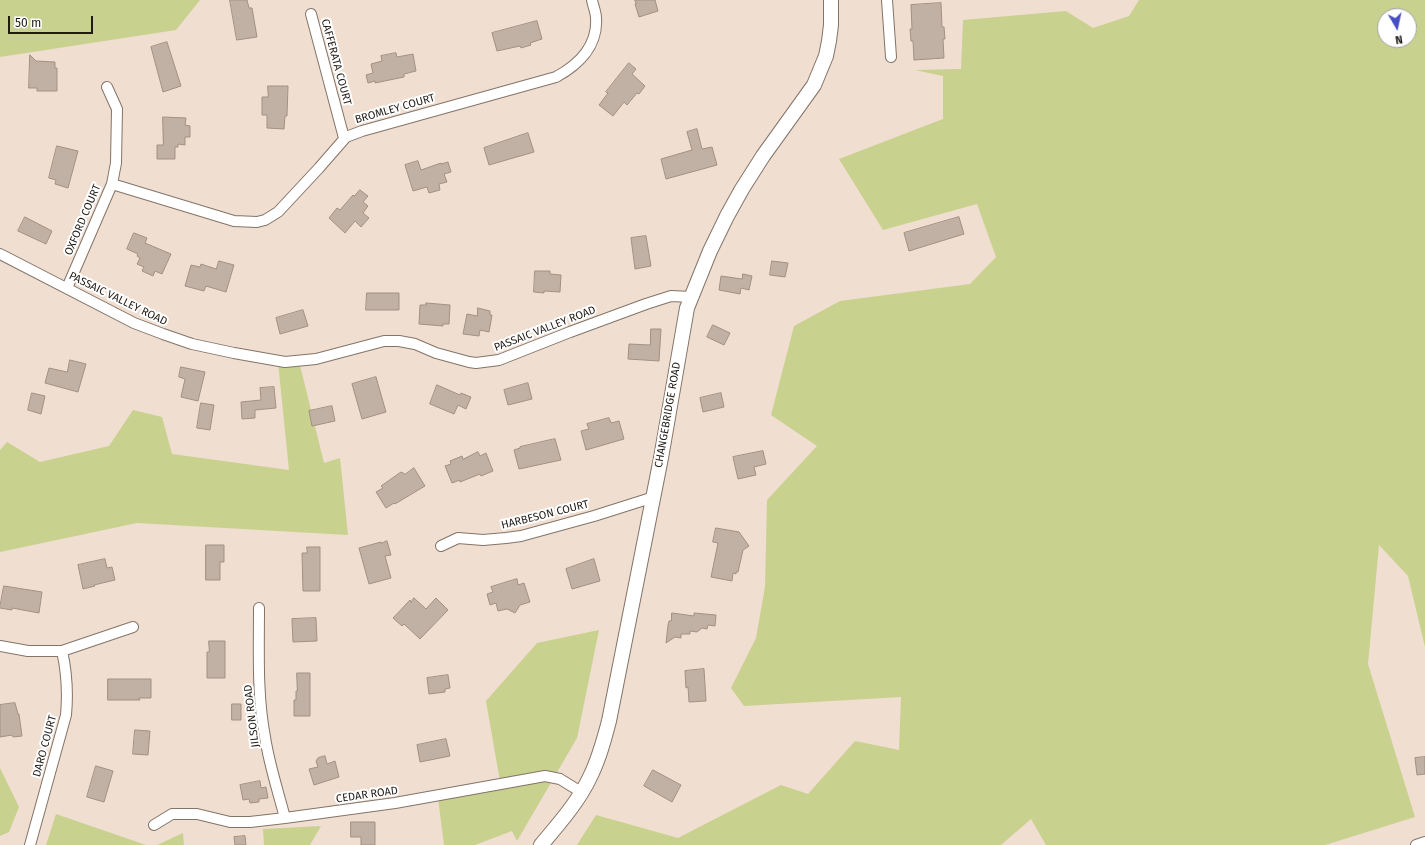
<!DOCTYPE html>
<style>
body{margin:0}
#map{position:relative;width:1425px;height:845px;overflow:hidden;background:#f0ded1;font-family:"Fira Sans",sans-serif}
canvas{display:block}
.north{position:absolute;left:1377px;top:8px;width:40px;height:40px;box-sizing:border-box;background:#fff;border:1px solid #a6a4a2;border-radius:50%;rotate:171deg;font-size:11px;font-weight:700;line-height:16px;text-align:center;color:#211b16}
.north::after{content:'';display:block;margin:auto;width:14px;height:18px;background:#454ec3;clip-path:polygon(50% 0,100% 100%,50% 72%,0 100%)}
.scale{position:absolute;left:8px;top:16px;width:85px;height:18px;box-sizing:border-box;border:2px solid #211b16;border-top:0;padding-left:5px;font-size:12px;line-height:14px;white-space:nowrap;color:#211b16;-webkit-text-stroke:3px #fff;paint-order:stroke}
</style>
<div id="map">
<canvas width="1425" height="845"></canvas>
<div class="north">N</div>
<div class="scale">50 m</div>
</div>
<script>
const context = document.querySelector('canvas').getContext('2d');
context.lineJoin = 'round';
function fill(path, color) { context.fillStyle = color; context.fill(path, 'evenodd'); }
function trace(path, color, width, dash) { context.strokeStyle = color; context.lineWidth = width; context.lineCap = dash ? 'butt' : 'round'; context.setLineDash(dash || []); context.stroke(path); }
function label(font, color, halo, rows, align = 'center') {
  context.font = font + ' "Fira Sans",sans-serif'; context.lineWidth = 4; context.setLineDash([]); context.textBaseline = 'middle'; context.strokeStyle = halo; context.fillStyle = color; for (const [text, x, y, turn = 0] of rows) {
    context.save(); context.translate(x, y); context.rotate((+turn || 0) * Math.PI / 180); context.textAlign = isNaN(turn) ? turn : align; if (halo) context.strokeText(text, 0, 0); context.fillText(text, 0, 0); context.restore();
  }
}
fill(new Path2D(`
 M0,0H200L176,30L0,57Z
 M1139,0H1425V647L1408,576L1379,545L1368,664L1415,817L1325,845H1046L1031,819L1001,845H577L596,815L678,838L781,785L808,794L855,741L899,750L901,697L744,706L731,688L756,638L765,587L767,500L817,446L771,415L794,326L840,301L970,284L996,257L977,204L883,230L839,159L943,119V76L915,70L961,69L963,20L1066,11L1093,28L1129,16ZM1385,16H1409V40H1385Z
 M299,361L324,463L340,458L348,535L137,523L0,552V450L7,442L40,462L109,446L133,410L162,417L172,454L289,470L278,362Z
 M599,630L577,738L517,841L512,831L475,845H444L438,798L501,787L486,701L537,643Z
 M0,768L19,807L9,832L0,836Z
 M56,814L146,845H46Z
 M321,826L310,845H264L263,829Z
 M183,833L184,845H157Z`), '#c8d18d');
const building = new Path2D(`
 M230,0H247L249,8H252L257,37L237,40Z
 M635,0H655L658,11L639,17L635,4H636Z
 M941,3L942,27H944L945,39H943L944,58L914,60L913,41H911L910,29H912L911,5Z
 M537,21L542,39L530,43L531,45L521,48L520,46L497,51L492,33Z
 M167,42L181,86L163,92L151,47Z
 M396,53L397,57L413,54L416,71L404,74V77L375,83V81L368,83L366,75L373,73L371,64L382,61L381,56Z
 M30,55L36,61L55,62V68H57V91H37V88H29Z
 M629,63L636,69L632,74L645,86L639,94L637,93L627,105L624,102L613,116L599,105L608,93L606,92Z
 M268,86H288L287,116H285L284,129L267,128V115H262V97H268Z
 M163,117L186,118L185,125L190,126V137H185V145L178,144V147H175V159H157V145H163Z
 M697,129L702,149L712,147L717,165L666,179L661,159L692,150L687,132Z
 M528,133L534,152L489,165L484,148Z
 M57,146L78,151L68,188L55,184L56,180L49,178Z
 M418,161L421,170L441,163V164L448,162L451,172L444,174L447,182L439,184L440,190L429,193L427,187L413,191L405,165Z
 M360,190L368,196L363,202L368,206L363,213L369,218L361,227L355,221L345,233L329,218L337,208L340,210L353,195L354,196Z
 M25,217L52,231L46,244L18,231Z
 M959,217L964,234L909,251L904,233Z
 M134,233L147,238L145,243L171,254L162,274L155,271L153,276L142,271L144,267L137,264L140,258L137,256L138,254L127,249Z
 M646,236L651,266L635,269L631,238Z
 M219,261L234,265L226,292L206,286L204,291L185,286L191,265L200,267L201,264L216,269Z
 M772,261L788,263L785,277L770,275Z
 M535,271H550V274L561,275L560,292L544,291V293L534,292Z
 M743,274L752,276L749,290L741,288L740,294L719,290L721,276L742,279Z
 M367,293H399V310H366Z
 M426,303L450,305L449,324H443V326L419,324L420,305H426Z
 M478,308L490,311V315H492L489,332L480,330L479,336L463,334L467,314L477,316Z
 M303,310L308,326L280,334L276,318Z
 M713,325L730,333L724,345L707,337Z
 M651,329H661L659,361L628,359L629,344L650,345Z
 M70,360L86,364L78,392L45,383L49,368L67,372Z
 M181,367L205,372L198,401L181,397L185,379L179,377Z
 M376,377L386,412L362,419L352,384Z
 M528,383L532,399L508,405L504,390Z
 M437,385L460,395L461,393L471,397L466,409L458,405L454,414L430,404Z
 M274,387L276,408L255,410V418L242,419L241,402L261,400L260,388Z
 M32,393L45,396L41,414L28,410Z
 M721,393L724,407L703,412L700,398Z
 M201,403L214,405L210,430L197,428Z
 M332,406L335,421L312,426L309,411Z
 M609,418L611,423L619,421L624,439L586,450L581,431L589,429L587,424Z
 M555,439L561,460L519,469L514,450L520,448V447Z
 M763,451L766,464L754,467L756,475L738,479L733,457Z
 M478,452L480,456L486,453L493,471L481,476L480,474L460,482V480L452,483L445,466L451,464L450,461L462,456L463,459Z
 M414,468L425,486L395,504L394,503L386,508L376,492L383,488L381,486L401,472L405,474Z
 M716,528L739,532L749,546L743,550L738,572H736V574L733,573L732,581L711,577L718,543L713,542Z
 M387,541L391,555L385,556L391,578L369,584L359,548L381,542V543Z
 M206,545H224V562H220V580H206Z
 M307,547H320V591H303L302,553H307Z
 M105,559L107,568L112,567L115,580L94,585L95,586L83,589L78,565Z
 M594,559L600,581L572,589L566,569Z
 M517,579L518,585L524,583L530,602L520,605L515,613L507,609L498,611L496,603L490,605L487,594L493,592L491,587Z
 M4,586L42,592L39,613L12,608V610L0,608Z
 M414,598L426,609L436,598L448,610L420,639L404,624L402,626L393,618L410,600L411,602Z
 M672,613L694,616V613L716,615L715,626L708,625L707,629L702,628L697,632L690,631V634H681V638L675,637L666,643L668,625L669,621H671Z
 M316,618L317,641L293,642L292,619Z
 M209,641H225V678H207V652H209Z
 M704,669L706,701L689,702L688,687L686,688L685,671Z
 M297,673H310V716H294V700H296V691H297Z
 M448,675L450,688L445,689V692L429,694L427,678Z
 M108,679H151V698H139L140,700H108Z
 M15,703L18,714H19L22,736L13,737L12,735L0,737V705Z
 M232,704H241V720H232Z
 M135,730L150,731L148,755L133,754Z
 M446,739L450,756L420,762L417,745Z
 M325,756L327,764L335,761L339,777L314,785L309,769L318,767L316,761L318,758Z
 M1425,757V774L1417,775L1415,758Z
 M96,766L113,771L104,802L87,797Z
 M653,770L681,785L672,802L644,786Z
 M260,781L261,788L266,787L268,798L259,799V802L250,803L249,799L243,800L240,785Z
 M351,822H375V845H361V837H351Z
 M245,836L246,845H235L234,837Z`);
fill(building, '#c1b0a4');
trace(building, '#a19185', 1);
const street = new Path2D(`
 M887,0L891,57
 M311,14L344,138
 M112,184L234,221L257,222L265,220L278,212L319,168L346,137L362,131L556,77C578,65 598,46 596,18C596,12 593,6 592,0
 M0,254L134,323L163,334L192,344L234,353L285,362L316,359L384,341H399L415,344L436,353L469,362L476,363L499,360L570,332L646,304L671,296L691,297
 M67,288L112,184L116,163L117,109L107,87
 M441,546L458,538L483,540L506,538L521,536L594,516L654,497
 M259,608C259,651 257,695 265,737C269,764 278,791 285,818
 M0,646L28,651H62L133,627
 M154,825L172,814H197L230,822H250L285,818L395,803L545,776L560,779L581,792
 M30,845L66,715C68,693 67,673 62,651
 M1416,845L1425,842`);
const secondary = new Path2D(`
 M541,845C558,825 579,801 590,777C599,759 604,740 609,721L661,458L687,308L710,251L727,216L742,189L763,156L814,85L826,56L829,41L831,25V0`);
trace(street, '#837468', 12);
trace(secondary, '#837468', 16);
trace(street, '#fff', 10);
trace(secondary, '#fff', 14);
label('11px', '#211b16', '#fff', [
 ["CAFFERATA COURT",336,62,75],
 ["BROMLEY COURT",395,109,-16],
 ["OXFORD COURT",83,220,-67],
 ["PASSAIC VALLEY ROAD",118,299,26],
 ["PASSAIC VALLEY ROAD",545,329,-21],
 ["CHANGEBRIDGE ROAD",668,415,-80],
 ["HARBESON COURT",545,515,-14],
 ["JILSON ROAD",252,716,-97],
 ["DARO COURT",45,746,-75],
 ["CEDAR ROAD",367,795,-8]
]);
</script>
